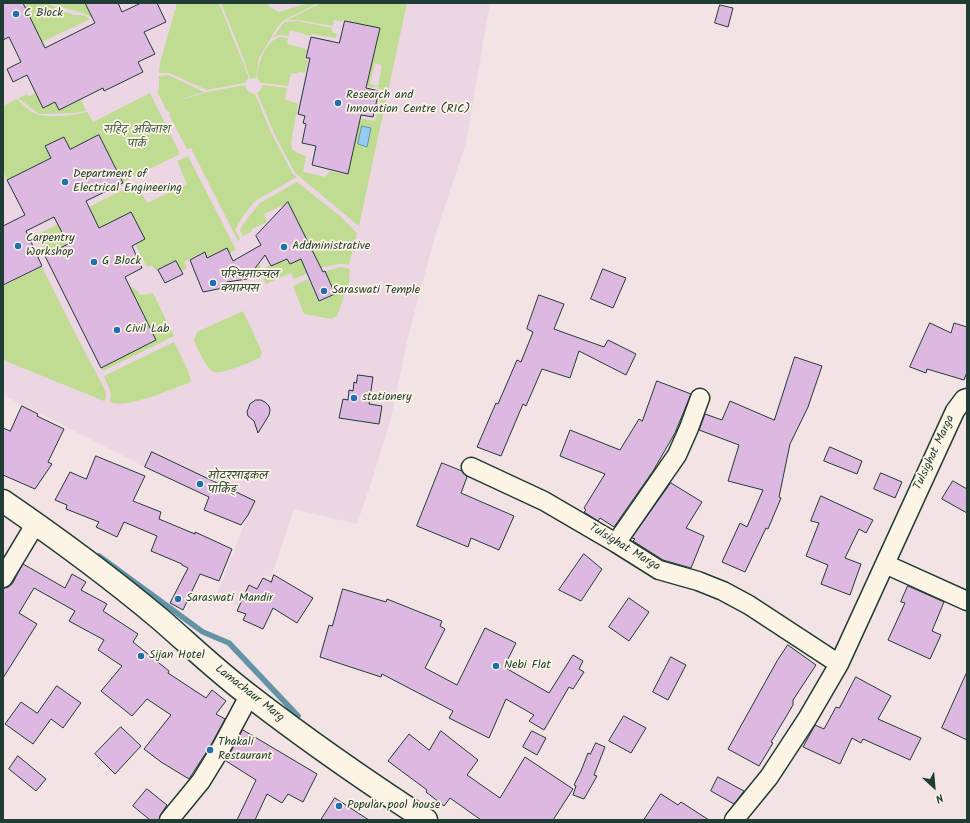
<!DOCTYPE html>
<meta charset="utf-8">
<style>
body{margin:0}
#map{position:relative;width:970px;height:823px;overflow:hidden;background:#f3e3e4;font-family:Kalam,sans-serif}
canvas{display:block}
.frame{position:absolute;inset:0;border:4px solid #1f3d34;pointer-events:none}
.north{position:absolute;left:914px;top:767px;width:40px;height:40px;-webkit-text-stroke:3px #fcf5e5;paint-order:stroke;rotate:154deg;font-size:11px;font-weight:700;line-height:16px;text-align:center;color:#1f3d34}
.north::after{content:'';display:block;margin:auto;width:14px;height:18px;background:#1f3d34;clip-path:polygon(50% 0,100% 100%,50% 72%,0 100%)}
</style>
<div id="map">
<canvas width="970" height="823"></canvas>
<div class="frame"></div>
<div class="north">N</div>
</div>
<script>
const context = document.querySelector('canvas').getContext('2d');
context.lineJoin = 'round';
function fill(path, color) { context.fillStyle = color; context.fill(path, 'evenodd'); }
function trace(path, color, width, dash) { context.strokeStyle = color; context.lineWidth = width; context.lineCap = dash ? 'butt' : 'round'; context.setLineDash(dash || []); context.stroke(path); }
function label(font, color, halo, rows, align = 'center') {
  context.font = font + ' Kalam,"Playpen Sans Deva",sans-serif'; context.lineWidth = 3.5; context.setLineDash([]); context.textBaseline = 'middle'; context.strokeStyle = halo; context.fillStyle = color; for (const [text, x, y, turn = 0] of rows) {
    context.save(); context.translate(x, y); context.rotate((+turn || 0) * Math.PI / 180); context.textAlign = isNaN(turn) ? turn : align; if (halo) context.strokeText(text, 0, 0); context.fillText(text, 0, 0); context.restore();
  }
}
fill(new Path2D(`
 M3,3H490L466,143L436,233L409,333L391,418L372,480L357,524L294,509L271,577L263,575L257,589L243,608L216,597L248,515L145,467L3,395Z`), '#ecd6e3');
fill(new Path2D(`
 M24,3H47L65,12L74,15H83L90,19L38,44L10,38L34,25Z
 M53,3H85L91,15L102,9L93,18C80,10 68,11 53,3Z
 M176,3H219L249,78L245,83L207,90L169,73H159L160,63L175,10H176Z
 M221,3H269L268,6L279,12L308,3H318L284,20L278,26L259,58L256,78L250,79L243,57Z
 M321,3H407L359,226L295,173L275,135L257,93L261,90L262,85L287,88L285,99L298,104L291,143L292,149L298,153L306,156L303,172L326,177L329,171L347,175L360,118L375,121L383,90L379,89V87L374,86L373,88L367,86L380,28L342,20L341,22L334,20L333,26L299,20H287ZM375,63L382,65L378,86L370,84Z
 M298,21L332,28V32L337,34L336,38L311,34V36L290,30L289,36L278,35L273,38L284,22Z
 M279,37L288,38L287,44L307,49L304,59L308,60L305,73L298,72L297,74L291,73L288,86L261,83L257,78C258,64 264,43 279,37Z
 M168,75L204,92L185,98V99L207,92L245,85C246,91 249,93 255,94L272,135L293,174L297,177L255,201L243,216L235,230L240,239L238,241L191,148L187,149L169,115L171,114L164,107V103H163L157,91L159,89V76Z
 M35,93L43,108L55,102L59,110L81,99L86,111L74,113L39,114L18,98L27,94L29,96Z
 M150,93L180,154L123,182L99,135L70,149L64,137L46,146L51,158L7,180L3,171V106L17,99C23,105 32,114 40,115C55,118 73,115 87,112L93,122Z
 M188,156L236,250L227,254L224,249L207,257L204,252L184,262L187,268L181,271L176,261L156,270L152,266L147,267L135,244L131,212L99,228L89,207L136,183L147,203L187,184L177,161Z
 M297,182L340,216L357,233L349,265C333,260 309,273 294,279L291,273L266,284L261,274L255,276L249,264L257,260L262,270L270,265L271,266L287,259L291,264L313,252L288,203L264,214L267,222L252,229V231L243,236L240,230L247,219L260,203Z
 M88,210L62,232L68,244L46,255L36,235Z
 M42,267L75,333L106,392V398L104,401L3,360V286Z
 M341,267L350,269L349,277L350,280L337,316L332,319L304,314L293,286L308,279L319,302L334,295C334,287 329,280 325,273L326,271Z
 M133,287L141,295L153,293L174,336L103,371L101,368L156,340L132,290L131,288Z
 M243,311L262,352L260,358C251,361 219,377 212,371C204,365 199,350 194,341L197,332Z
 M174,342L189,373L191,381L189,383C173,388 125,410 110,402L111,393L104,376Z`), '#c0db92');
const water = new Path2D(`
 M362,126L371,128L367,147L358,144Z`);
fill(water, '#92ccf2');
trace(water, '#6493a6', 1);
trace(new Path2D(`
 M99,556L196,627L203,632L229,643L298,716`), '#6493a6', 5.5);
const building = new Path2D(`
 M3,3H23L45,48L95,23L85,3H118L122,12L141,3H157L166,22L144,32L155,54L138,62L143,72L104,91L103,88L59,110L55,102L43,108L27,75L13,82L7,69L21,62L9,37L3,40Z
 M720,5L733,8L728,27L715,23Z
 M345,21L380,28L366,88L379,91L373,117L361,115L348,174L312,165L316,146L302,143L306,124L303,123L305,116L298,114L310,58H306L311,37L339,43Z
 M99,135L123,183L86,201L99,228L131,212L145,239L132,246L142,268L125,277L156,340L101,368L45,256L68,244L54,217L26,231L42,266L3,285V226L25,215L7,180L51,158L45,146L64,137L70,149Z
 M288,202L323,272L325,271L335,294L319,301L301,259L290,264L287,259L271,266L265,255L247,279L227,282L228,287L203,292L190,260L205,252L207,258L227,248L233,261L261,245L256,236Z
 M176,261L183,274L165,283L158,270Z
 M603,269L626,278L613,308L591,299Z
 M539,295L564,304L554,329L604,347L608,340L636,354L626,375L579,351L570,378L542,369L526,406L523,404L501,456L477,447L496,403L498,404L517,360L521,362L533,332L527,329Z
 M930,323L951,333L954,323L967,327V372L964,380L927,369L926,373L910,367Z
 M795,357L822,366L808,407L790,444L779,497L781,498L768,529L766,528L745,572L722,562L740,523L747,527L763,490L728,481L739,445L699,430L705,414L722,420L730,401L774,420Z
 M358,375L373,377L369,404L382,406L379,424L339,418L343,399L348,400L349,390L353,391L354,382L356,383Z
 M657,381L691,394L675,433L653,471L614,527L600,518L598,521L584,512L586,510L584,508L605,474L560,456L570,430L620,450L639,419L642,421Z
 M256,400H261L265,402L269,406L270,410L269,415L258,433L254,421L248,416L247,412L250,404Z
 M22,406L38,414L37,416L64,429L48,462L52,464L35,489L3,475V428L10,431Z
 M830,447L862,461L857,474L824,461Z
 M152,452L255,501L248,515L241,525L204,510L209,497L145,467Z
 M96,456L145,476L133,501L161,512L159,519L195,534V532L232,549L219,581L200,574L183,610L170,603L188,568L182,565V564L151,551L157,536L124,522L117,537L96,527L99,522L66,509L67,505L55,500L70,472L86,479Z
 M442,463L462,471L467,477L461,493L514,516L499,550L471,538L468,547L417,526Z
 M881,473L902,482L895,498L874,489Z
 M953,481L967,489V513L942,499Z
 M671,483L702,502L686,528L704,536L691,568L663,560L633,541L635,539L632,538Z
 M821,496L873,520L866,533L859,529L845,558L861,564L850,595L821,584L828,565L806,556L819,523L811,521Z
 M584,554L602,569L581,601L559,590Z
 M23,564L65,588L72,574L86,582L81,590L107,604L103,611L138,634L133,642L169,671L168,673L206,698L212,690L226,701L216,714L225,719L211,745L189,779L161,762L144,749L171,715L147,699L132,716L101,691L122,666L98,650L104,640L69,621L75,611L34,588L19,613L37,624L3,678V591L4,588L8,587L12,584Z
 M274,575L313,598L297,623L273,608L263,629L243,620L246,614L237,611L249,585L257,589L263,578L271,582Z
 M908,586L944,602L932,631L941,635L930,659L888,640L905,603L901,602Z
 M343,589L386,602L387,599L442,621L440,626L445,629L425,668L457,685L485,628L516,643L504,667L549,693L573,655L583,661L579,669L584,672L573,689L569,687L544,730L529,721L534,715L506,699L489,738L449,718L453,711L382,674L381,677L320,657L329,625L332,626Z
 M629,598L649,612L629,641L609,627Z
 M788,645L816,665L793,700V705L771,742L773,743L759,766L728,749L777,661Z
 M671,657L686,665L668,700L653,692Z
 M967,672V740L942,728Z
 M856,677L891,696L878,719L921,738L910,760L863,739L861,743L852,738L840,764L803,747L815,725L824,729L836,707L839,708Z
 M57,686L81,703L63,728L51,719L33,744L5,724L21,702L37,713Z
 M624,716L646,728L631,753L609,741Z
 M121,727L141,746L115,774L95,754Z
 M243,730L317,774L303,802L288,794L282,803L267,794L255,820H237L256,780L226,761Z
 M441,731L478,760L467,775L500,798L525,757L573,789L553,820H481L450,798L444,806L426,792L427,790L388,761L409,734L429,750Z
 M532,731L546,738L537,755L523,747Z
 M596,743L605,747L594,775L597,776L584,799L573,795L576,786L574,785L581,771L588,753L590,754Z
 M18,756L46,779L36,791L9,769Z
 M718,777L744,791L734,804L711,791Z
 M147,789L167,805L161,814L159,820H150L133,806Z
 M661,794L678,805L681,802L709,820H644Z
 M335,798L369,820H321Z`);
fill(building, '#ddb8e1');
trace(building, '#1f3d34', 1);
const street = new Path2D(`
 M471,467L544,501L616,543L659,570L698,581L723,591L749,605L839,664
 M616,543L677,455L689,428L700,398
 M885,564L967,601
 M3,578L36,523
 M169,820L201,781L220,750L249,696
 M734,820L769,777L807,719L839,664L955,411L964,399L967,398`);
const primary = new Path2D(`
 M3,501C57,538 110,577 160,619C190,645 219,673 250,696C307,740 366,781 426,820`);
trace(street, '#1f3d34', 21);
trace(primary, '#1f3d34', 25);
trace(street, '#fcf5e5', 18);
trace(primary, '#fcf5e5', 22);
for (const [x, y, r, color] of [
 [16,14,4,"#1f6fb2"],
 [338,103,4,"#1f6fb2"],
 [65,182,4,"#1f6fb2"],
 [18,246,4,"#1f6fb2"],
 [284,247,4,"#1f6fb2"],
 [94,262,4,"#1f6fb2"],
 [213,283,4,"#1f6fb2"],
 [324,291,4,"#1f6fb2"],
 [117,330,4,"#1f6fb2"],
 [354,398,4,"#1f6fb2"],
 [200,484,4,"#1f6fb2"],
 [178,599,4,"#1f6fb2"],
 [141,656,4,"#1f6fb2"],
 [496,666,4,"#1f6fb2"],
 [210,750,4,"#1f6fb2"],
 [339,806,4,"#1f6fb2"]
]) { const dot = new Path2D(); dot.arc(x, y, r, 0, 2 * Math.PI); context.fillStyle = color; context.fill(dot); trace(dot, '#fcf5e5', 1.5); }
label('12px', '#1f3d34', '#fcf5e5', [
 ["C Block",24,14],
 ["Research and",346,96],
 ["Innovation Centre (RIC)",346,110],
 ["Department of",73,175],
 ["Electrical Engineering",73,189],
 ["Carpentry",26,239],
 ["Workshop",26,253],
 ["Addministrative",292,247],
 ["G Block",102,262],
 ["पश्‍चिमाञ्‍चल",221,276],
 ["क्याम्पस",221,290],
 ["Saraswati Temple",332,291],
 ["Civil Lab",125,330],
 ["stationery",362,398],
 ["मोटरसाइकल",208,477],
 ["पार्किङ्",208,491],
 ["Saraswati Mandir",186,599],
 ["Sijan Hotel",149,656],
 ["Nebi Flat",504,666],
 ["Thakali",218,743],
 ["Restaurant",218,757],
 ["Popular pool house",347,806]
], 'left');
label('12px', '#3f5d47', '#fcf5e5', [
 ["सहिद अविनाश",137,131],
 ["पार्क",137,145]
]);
label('12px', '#1f3d34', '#fcf5e5', [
 ["Tulsighat Marga",935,453,-65],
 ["Tulsighat Marga",624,548,31],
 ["Lamachaur Marg",249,694,38]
]);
</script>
